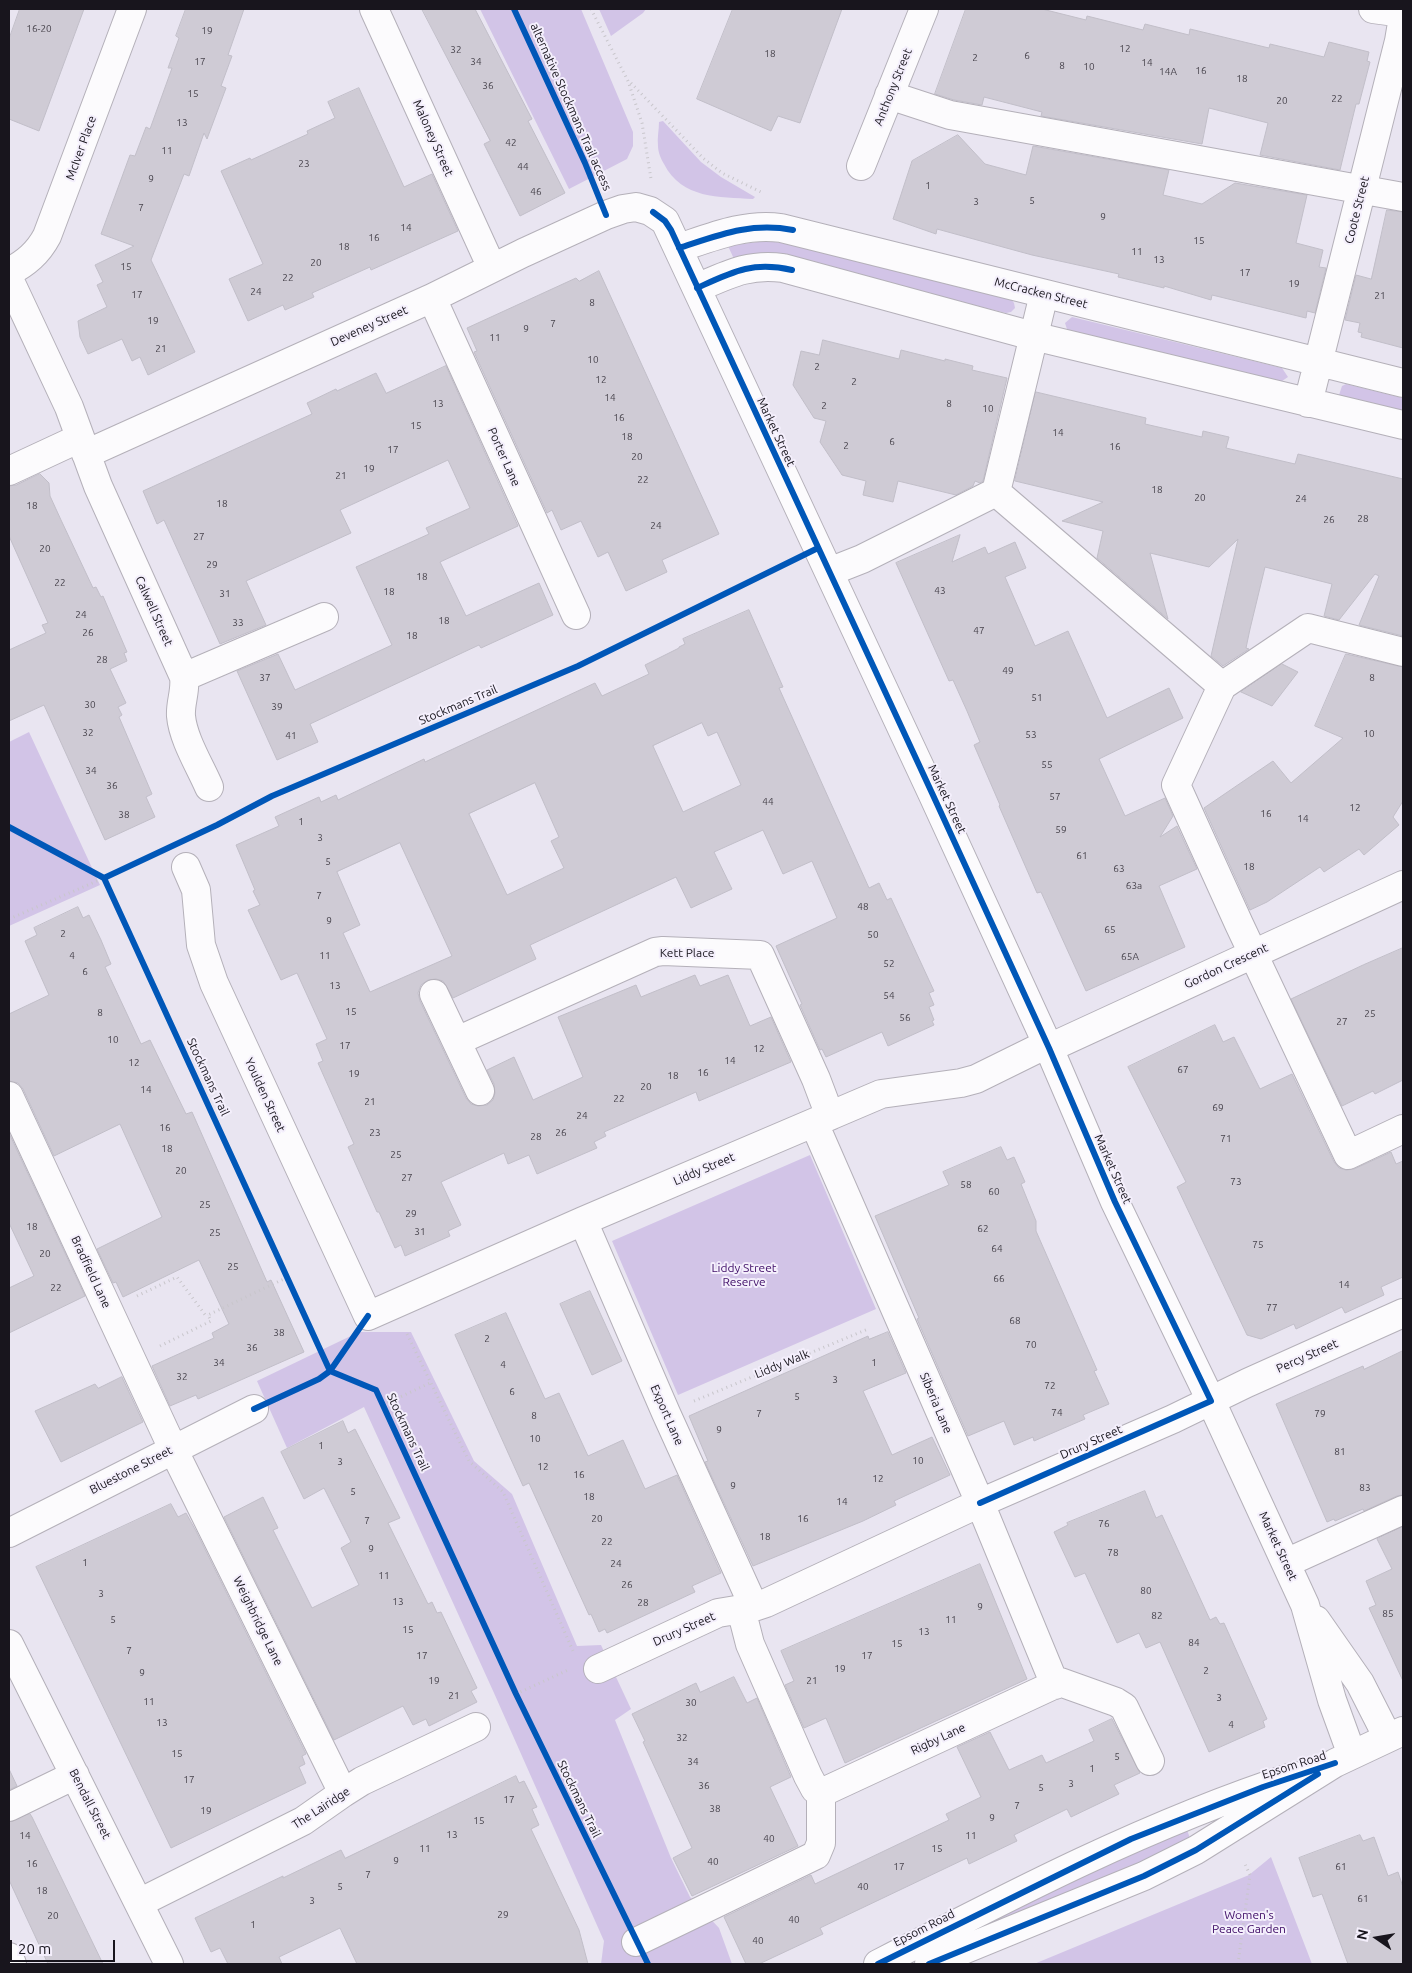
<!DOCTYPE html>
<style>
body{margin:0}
#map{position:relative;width:1412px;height:1973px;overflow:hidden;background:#e9e5f1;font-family:Ubuntu,sans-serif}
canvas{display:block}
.frame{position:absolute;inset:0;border:10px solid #18151d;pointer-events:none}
.north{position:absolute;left:1352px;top:1913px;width:50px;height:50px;-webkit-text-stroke:4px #f4effc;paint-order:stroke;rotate:283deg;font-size:14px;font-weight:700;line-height:20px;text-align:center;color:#18151d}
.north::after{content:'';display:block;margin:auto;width:18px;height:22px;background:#18151d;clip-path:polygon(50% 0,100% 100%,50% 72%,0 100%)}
.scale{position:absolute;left:10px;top:1940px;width:105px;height:22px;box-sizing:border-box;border:2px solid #18151d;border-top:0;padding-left:6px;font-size:15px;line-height:18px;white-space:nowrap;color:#18151d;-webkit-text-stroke:4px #f4effc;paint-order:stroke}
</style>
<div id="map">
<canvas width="1412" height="1973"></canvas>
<div class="frame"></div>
<div class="north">N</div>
<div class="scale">20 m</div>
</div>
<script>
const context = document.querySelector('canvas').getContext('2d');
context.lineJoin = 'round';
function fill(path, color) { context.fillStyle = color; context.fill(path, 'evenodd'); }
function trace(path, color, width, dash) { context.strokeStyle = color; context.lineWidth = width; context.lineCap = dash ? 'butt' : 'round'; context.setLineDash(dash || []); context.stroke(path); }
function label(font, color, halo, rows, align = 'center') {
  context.font = font + ' Ubuntu,sans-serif'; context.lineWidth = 4; context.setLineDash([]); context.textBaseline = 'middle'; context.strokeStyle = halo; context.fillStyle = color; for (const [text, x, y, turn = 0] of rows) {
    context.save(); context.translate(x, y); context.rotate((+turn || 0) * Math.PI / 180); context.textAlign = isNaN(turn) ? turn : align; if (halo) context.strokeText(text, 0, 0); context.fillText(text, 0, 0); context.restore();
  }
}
fill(new Path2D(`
 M480,9H581L633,132V146L627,159L569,189Z
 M599,9H646L643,13L611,36Z
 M663,121L701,162L721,177L755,197L753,199C719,197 682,199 664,164C661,159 658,152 658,146C657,138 659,130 659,122Z
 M765,241L784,243L1011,299L1014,303L1015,308L1011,312L1006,313L785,258L734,259L728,246Z
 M1072,317L1282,368L1288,377L1279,383L1068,332L1065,323Z
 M1346,384L1403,398V414L1343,399L1339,395L1342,386Z
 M29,732L100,885L9,926V742Z
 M810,1155L876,1309L678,1395L612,1241Z
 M359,1332H411L474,1461L512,1494L577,1646L601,1645L631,1709L615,1720L671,1858L690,1897L719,1928L732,1964H601L604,1941L494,1693L364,1407L287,1448L257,1381Z
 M1187,1830L1190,1838L1143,1866L984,1930L981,1925L1134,1848Z
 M1271,1857L1312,1964H1034L1249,1875Z`), '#d2c4e7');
const building = new Path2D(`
 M20,9H84L39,131L9,119V39Z
 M186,9H244L228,55L232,56L221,86L226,88L207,139L204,133L189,176L184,174L151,260L195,352L148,375L140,357L132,361L122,339L88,354L80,337L78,321L107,307L97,285L103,282L95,265L134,246L101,234L130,155L135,156L146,127L150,129L172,68H168L179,38L176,36Z
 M422,9H475L532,119L528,121L565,193L520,216L484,144L490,141Z
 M733,9H842L800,123L778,116L771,131L697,99Z
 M966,9H1042L1086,20L1087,16L1143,30L1145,24L1189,35L1190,29L1269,48L1270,44L1324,57L1329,42L1369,52L1367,61L1370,62L1359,104H1356L1340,170L1260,155L1268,123L1209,108L1202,144L1041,116L1042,112L984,97L982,105L954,100L935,94Z
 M359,88L404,187L432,174L458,231L371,270L370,267L312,293L314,297L285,310L283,305L248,321L229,279L263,264L221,171L250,158L251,160L308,134L307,131L335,118L328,102Z
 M958,135L985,164L1026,175L1033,146L1169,170L1163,195L1202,204L1235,183L1307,195L1296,243L1323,250L1319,267L1326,268L1315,313L1307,311L1306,318L1212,295L1211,300L1164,286V288L1118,277L1119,274L1032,255L937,229L936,234L893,219L912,161Z
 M1387,210L1403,212V348L1361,337L1362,333L1358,332L1360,323L1345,320L1356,275L1371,279Z
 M599,271L719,534L662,560L667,572L626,591L608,552L598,557L581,521L561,530L552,510L547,513L474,352L477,351L467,328L576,278L579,281Z
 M823,340L899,359L901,350L945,361V359L973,366L972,370L1007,378L983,481L980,483L975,481L973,486L956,495L898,481L893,502L863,495L866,481L842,475L820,442L826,421L814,418L793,385L801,351L819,355Z
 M446,366L518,526L440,562L466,616L539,583L553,615L481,648L479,645L310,724L318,742L277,760L237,671L278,654L295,690L392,645L356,567L429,534L426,528L470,508L448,460L340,510L351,533L246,581L266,625L220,644L164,520L157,524L143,491L312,414L307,403L336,389L337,391L376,373L386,393Z
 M1036,392L1146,418L1145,424L1202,437L1203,431L1229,437L1226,448L1295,464L1298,454L1403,479V636L1359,625L1379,576L1375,574L1339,620L1324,616L1332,584L1265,567L1250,629L1246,648L1249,649L1223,666L1211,656L1238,539L1209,567L1150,553L1168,619L1097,558L1103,531L1062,521L1103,502L1015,481Z
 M40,474L49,483L50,496L61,520L93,588L96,587L101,597L103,596L127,652L124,653L127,661L110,669L126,703L118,707L122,715L119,717L152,794L146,797L155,817L105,840L44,705L9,721V650L46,633L42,625L48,623L9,536V486L16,485Z
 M960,535L952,562L985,547L988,554L1015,542L1026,568L1005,577L1035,646L1068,631L1107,718L1169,688L1183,718L1099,759L1125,816L1165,798L1173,816L1160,837L1177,826L1197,869L1159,886L1185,947L1086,991L1041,892L1037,893L999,806L1000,805L974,745L980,742L967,711L953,680L949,681L896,563Z
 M749,610L783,687L779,688L869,888L879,883L887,900L891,898L934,991L929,993L934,1005L929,1007L934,1020L932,1021L934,1025L888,1046L882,1032L826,1057L822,1049L820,1050L800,1005L802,1004L776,946L837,918L812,861L783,874L763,830L714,852L732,889L691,908L676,877L530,945L536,959L453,998L443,981L436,979L428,980L421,985L418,993L420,1001L466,1098L471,1104L478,1106L487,1105L493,1100L495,1093L494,1084L487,1070L514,1057L533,1100L583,1077L558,1017L636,985L641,997L695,975L700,986L728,975L750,1026L771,1017L791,1062L699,1101L696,1092L604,1132L606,1136L594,1142L597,1148L537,1174L529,1155L508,1164L504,1153L441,1182L461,1225L448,1231L450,1236L405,1256L401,1245L395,1248L379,1212H377L348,1147L354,1144L318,1063L323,1061L316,1044L327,1039L297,973L281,980L248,910L260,905L253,891L255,890L236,845L279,826L275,817L319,797L321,802L336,795L338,800L424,759L425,762L595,683L602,696L649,674L645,665L679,648V647L685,644L683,639ZM702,723L708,736L717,732L741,785L683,812L653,746ZM535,783L559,837L551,841L564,868L507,895L469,814ZM400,843L452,956L370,992L343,933L360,925L337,872Z
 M1346,654L1403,667V801L1393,817L1399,825L1364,855L1359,849L1324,872L1320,867L1267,902L1250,910L1204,808L1273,761L1291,783L1343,738L1315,726Z
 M1282,664L1298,672L1272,706L1241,692Z
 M78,907L83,918L89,915L101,940L111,964L105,967L141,1044L150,1040L186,1114L192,1112L267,1282L271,1280L304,1352L198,1399L196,1395L170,1406L152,1366L214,1338L212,1333L229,1324L199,1260L123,1297L116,1282L113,1283L97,1249L162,1217L120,1124L54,1156L23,1089L18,1083L9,1081V1014L49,995L25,941L37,935L34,928Z
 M1403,948V1080L1375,1094L1373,1091L1342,1106L1291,999L1363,965Z
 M1215,1025L1223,1042L1234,1037L1260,1089L1292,1074L1334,1162L1339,1168L1346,1170L1354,1169L1391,1152L1396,1164L1403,1161V1277L1381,1287L1384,1295L1345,1313L1342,1307L1296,1329L1294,1324L1261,1339L1247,1335L1177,1187L1186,1182L1128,1067Z
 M9,1133L85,1296L9,1333V1288L34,1276L9,1223Z
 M1001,1147L1007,1160L1014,1157L1025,1182L1021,1184L1036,1221V1231L1097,1370L1094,1371L1109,1404L1083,1415L1085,1419L1034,1441L1033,1437L1014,1445L1004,1421L968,1436L917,1319L919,1318L875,1216L949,1185L943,1172Z
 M590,1291L622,1361L592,1375L560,1304Z
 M506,1313L545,1399L559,1393L588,1456L623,1440L645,1489L677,1475L721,1573L692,1586L695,1592L607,1633L605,1629L599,1632L591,1614L589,1615L529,1483L523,1486L455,1335Z
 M888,1332L906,1373L863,1391L892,1455L932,1437L950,1475L894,1501L896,1505L863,1521L753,1566L705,1462L708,1461L689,1416L868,1336L869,1339Z
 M1403,1351V1495L1397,1496L1364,1511L1363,1509L1335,1521L1334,1519L1327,1522L1276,1404L1363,1366L1364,1369Z
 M122,1377L143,1422L61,1462L35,1411L95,1384L98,1388Z
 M343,1421L348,1433L355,1429L400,1518L388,1523L428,1604L432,1602L437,1613L441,1612L477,1688L471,1691L477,1702L429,1726L426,1719L413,1725L403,1706L334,1740L224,1517L263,1497L278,1528L273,1530L312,1608L359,1585L341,1548L351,1542L324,1488L304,1499L281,1452Z
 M1145,1491L1156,1518L1162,1515L1210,1620L1216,1617L1220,1624L1224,1623L1267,1719L1263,1721L1265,1727L1209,1752L1160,1642L1146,1648L1139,1633L1117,1643L1085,1573L1075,1577L1054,1532L1068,1525L1067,1523Z
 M171,1504L178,1517L186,1513L196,1531L306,1754L302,1756L305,1764L299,1767L306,1783L171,1848L36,1567Z
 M1403,1527V1681L1369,1608L1376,1605L1366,1581L1392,1569L1377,1539Z
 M980,1564L1027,1679L845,1763L826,1718L804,1728L785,1685L794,1681L781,1651Z
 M734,1677L747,1703L757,1698L791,1777L770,1787L798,1846L692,1896L673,1858L692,1848L643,1742L645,1741L632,1714L696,1683L700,1692Z
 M1112,1719L1140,1773L1114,1785L1119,1794L1071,1817L1067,1809L1014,1835L1017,1841L994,1852L969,1864L967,1858L820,1928L823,1934L759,1964H746L724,1917L811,1875L815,1884L949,1820L946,1814L981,1797L957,1747L990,1732L1009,1770L1042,1755L1046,1763L1094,1741L1089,1730Z
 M9,1769L17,1786L9,1790Z
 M516,1776L519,1783L524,1781L537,1807L532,1809L539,1825L531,1829L579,1930L588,1964H357L340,1928L279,1957L282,1964H228L220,1948L211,1952L195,1918L283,1876V1878L341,1850L345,1858Z
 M30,1814L32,1817L103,1964H48L9,1880V1822Z
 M1360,1835L1363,1841L1374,1837L1388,1876L1398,1872L1403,1887V1964H1348L1322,1894L1313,1897L1299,1858Z`);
fill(building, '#cfcbd5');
trace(building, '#c1bec8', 1);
const minor = new Path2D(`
 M374,9L492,268
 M1373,9L1403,13
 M889,95L950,115L1403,197
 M861,166L924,9
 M679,248C712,237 745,223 781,228L1403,383
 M9,272C26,263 38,253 47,236L132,9
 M9,279L69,407L98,486L184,677C186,691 180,703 181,716C183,739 200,766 209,787
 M697,288C727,275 749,263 783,268L1033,336L1403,425
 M432,298L576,615
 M1308,403L1399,41L1403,17
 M86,454L432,298L523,253L606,215L623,209L636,207L650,211L665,221L932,793L1049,1048L1115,1202L1211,1401L1305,1605L1332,1700L1352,1755
 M9,471L80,438
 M996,492L1222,686
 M829,572L862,559L996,492L1044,294
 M1403,652L1308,628L1222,686L1176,785L1239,924L1348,1155L1403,1129
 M184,677L324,617
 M186,867L196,890L201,945L214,983L368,1316L583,1221L881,1094L961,1083L976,1079L1047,1044
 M434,994L480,1091
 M457,1041L655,952L663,951L760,955L816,1079L830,1116
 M1049,1048L1403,885
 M9,1096L173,1449L343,1793
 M814,1123L980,1503L1055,1685
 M583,1221L666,1413L754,1607
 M9,1533L254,1409
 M1286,1563L1403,1510
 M741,1609L750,1644L808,1776L815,1789L821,1793
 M1316,1620L1360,1683L1388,1738
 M9,1644L169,1964
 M598,1669L718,1613L754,1607L766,1603L980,1503L1173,1419L1247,1383L1403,1313
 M821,1793L1060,1682L1116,1702L1124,1707L1150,1761
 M9,1807L75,1775
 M139,1903L303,1821L343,1793L362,1781L476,1727
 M636,1942L816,1855L821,1843V1793
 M9,1957L12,1964
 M878,1964C1013,1894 1150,1823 1295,1776
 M929,1964L1144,1876L1196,1850L1335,1763L1403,1731`);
trace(minor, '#b4b0b9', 30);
trace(new Path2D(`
 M591,9L628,81L642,123L651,179
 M631,83L703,158L722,173L763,193
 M9,919L104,878
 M137,1296L177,1277L206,1316L208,1315
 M407,1334L469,1461L503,1492L573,1651
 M160,1346L211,1321L208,1315L288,1277
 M694,1401L868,1329
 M383,1405L430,1383
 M516,1694L568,1670
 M1238,1964L1250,1875L1245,1864`), '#c8c6cb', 3, [1, 4]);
trace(minor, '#fcfbfd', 28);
trace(new Path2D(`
 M514,9L585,163L606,215
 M653,212L665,221L671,230L932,793L1049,1048L1115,1202L1211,1401L980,1503
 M679,248C719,235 750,222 793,230
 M697,288C732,272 752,261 792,270
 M9,827L104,878L330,1371L376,1390L516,1694L648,1964
 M104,878L217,825L272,796L578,666L818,548
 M254,1409L319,1379L330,1371L368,1316
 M878,1964L1131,1839L1263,1787L1335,1763
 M929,1964L1144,1876L1196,1850L1318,1774`), '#0057b8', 6);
label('10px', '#48444d', null, [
 ["16-20",39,29],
 ["19",207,31],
 ["12",1125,49],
 ["32",456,50],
 ["18",770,54],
 ["6",1027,56],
 ["2",975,58],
 ["17",200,62],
 ["34",476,62],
 ["14",1147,63],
 ["8",1062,66],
 ["10",1089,67],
 ["16",1201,71],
 ["14A",1168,72],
 ["18",1242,79],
 ["36",488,86],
 ["15",193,94],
 ["22",1337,99],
 ["20",1282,101],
 ["13",182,123],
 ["42",511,143],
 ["11",167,151],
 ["23",304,164],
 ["44",523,167],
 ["9",151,179],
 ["1",928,186],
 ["46",536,192],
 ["5",1032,201],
 ["3",976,202],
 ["7",141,208],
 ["9",1103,217],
 ["14",406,228],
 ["16",374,238],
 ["15",1199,241],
 ["18",344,247],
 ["11",1137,252],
 ["13",1159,260],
 ["20",316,263],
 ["15",126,267],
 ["17",1245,273],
 ["22",288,278],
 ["19",1294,284],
 ["24",256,292],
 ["17",137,295],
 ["21",1380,296],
 ["8",592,303],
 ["19",153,321],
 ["7",553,324],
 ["9",526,329],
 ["11",495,338],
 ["21",161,349],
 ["10",593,360],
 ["2",817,367],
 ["12",601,380],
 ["2",854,382],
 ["14",610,398],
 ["13",438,404],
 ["8",949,404],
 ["2",824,406],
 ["10",988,409],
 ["16",619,418],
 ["15",416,426],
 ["14",1058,433],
 ["18",627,437],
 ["6",892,442],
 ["2",846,446],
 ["16",1115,447],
 ["17",393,450],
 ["20",637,457],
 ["19",369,469],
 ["21",341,476],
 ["22",643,480],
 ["18",1157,490],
 ["20",1200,498],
 ["24",1301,499],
 ["18",222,504],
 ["18",32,506],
 ["28",1363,519],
 ["26",1329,520],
 ["24",656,526],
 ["27",199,537],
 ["20",45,549],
 ["29",212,565],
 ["18",422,577],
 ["22",60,583],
 ["43",940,591],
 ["18",389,592],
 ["31",225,594],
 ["24",81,615],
 ["18",444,621],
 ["33",238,623],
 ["47",979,631],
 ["26",88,633],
 ["18",412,636],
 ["28",102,660],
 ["49",1008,671],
 ["37",265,678],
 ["8",1372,678],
 ["51",1037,698],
 ["30",90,705],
 ["39",277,707],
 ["32",88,733],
 ["10",1369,734],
 ["53",1031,735],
 ["41",291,736],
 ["55",1047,765],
 ["34",91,771],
 ["36",112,786],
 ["57",1055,797],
 ["44",768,802],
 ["12",1355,808],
 ["16",1266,814],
 ["38",124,815],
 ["14",1303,819],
 ["1",301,822],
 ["59",1061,830],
 ["3",320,838],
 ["61",1082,856],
 ["5",328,862],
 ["18",1249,867],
 ["63",1119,869],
 ["63a",1134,886],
 ["7",319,896],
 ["48",863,907],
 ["9",329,921],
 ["65",1110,930],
 ["2",63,934],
 ["50",873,935],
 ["4",72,956],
 ["11",325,956],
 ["65A",1130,957],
 ["52",889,964],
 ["6",85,972],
 ["13",335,986],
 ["54",889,996],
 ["15",351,1012],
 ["8",100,1013],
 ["25",1370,1014],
 ["56",905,1018],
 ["27",1342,1022],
 ["10",113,1040],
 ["17",345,1046],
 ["12",759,1049],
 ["14",730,1061],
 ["12",134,1063],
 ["67",1183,1070],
 ["16",703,1073],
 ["19",354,1074],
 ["18",673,1076],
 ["20",646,1087],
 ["14",146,1090],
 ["22",619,1099],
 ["21",370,1102],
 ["69",1218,1108],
 ["24",582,1116],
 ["16",165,1128],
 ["23",375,1133],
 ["26",561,1133],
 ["28",536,1137],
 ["71",1226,1139],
 ["18",167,1149],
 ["25",396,1155],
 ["20",181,1171],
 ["27",407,1178],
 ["73",1236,1182],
 ["58",966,1185],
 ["60",994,1192],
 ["25",205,1205],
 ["29",411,1214],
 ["18",32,1227],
 ["62",983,1229],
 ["31",420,1232],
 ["25",215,1233],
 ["75",1258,1245],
 ["64",997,1249],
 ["20",45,1254],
 ["25",233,1267],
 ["66",999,1279],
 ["14",1344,1285],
 ["22",56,1288],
 ["77",1272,1308],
 ["68",1015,1321],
 ["38",279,1333],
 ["2",487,1339],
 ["70",1031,1345],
 ["36",252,1348],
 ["34",219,1363],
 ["1",874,1363],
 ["4",503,1365],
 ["32",182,1377],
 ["3",835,1380],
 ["72",1050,1386],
 ["6",512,1392],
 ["5",797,1397],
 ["74",1057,1413],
 ["7",759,1414],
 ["79",1320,1414],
 ["8",534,1416],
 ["9",719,1430],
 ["10",535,1439],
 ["1",321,1446],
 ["81",1340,1452],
 ["10",918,1461],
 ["3",340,1462],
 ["12",543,1467],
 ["16",579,1475],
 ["12",878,1479],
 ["9",733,1486],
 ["83",1365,1488],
 ["5",353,1492],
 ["18",589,1497],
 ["14",842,1502],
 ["20",597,1519],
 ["16",803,1519],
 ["7",367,1521],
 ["76",1104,1524],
 ["18",765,1537],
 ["22",607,1542],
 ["9",371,1549],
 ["78",1113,1553],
 ["1",85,1563],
 ["24",616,1564],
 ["11",384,1576],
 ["26",627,1585],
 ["80",1146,1591],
 ["3",101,1594],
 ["13",398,1602],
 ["28",643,1603],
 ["9",980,1607],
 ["85",1388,1614],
 ["82",1157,1616],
 ["5",113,1620],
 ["11",951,1620],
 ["15",408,1630],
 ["13",924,1632],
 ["84",1194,1643],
 ["15",897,1644],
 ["7",129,1651],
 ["17",422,1656],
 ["17",867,1656],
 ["19",840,1669],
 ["2",1206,1671],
 ["9",142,1673],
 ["19",434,1681],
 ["21",812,1681],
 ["21",454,1696],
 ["3",1219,1698],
 ["11",149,1702],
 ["30",691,1703],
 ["13",162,1723],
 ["4",1231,1725],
 ["32",682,1738],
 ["15",177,1754],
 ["5",1117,1757],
 ["34",693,1762],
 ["1",1092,1769],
 ["17",189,1780],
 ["3",1071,1784],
 ["36",704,1786],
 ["5",1041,1788],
 ["17",509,1800],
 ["7",1017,1806],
 ["38",715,1809],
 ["19",206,1811],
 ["9",992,1818],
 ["15",479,1821],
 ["13",452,1835],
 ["14",25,1836],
 ["11",971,1836],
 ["40",769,1839],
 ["11",425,1849],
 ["15",937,1849],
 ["9",396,1861],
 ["40",713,1862],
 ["16",32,1864],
 ["17",899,1867],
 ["61",1341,1867],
 ["7",368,1875],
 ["5",340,1887],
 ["40",863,1887],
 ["18",42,1891],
 ["61",1363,1899],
 ["3",312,1901],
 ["29",503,1915],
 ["20",53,1916],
 ["40",794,1920],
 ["1",253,1925],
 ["40",758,1941]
]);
label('12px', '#18151d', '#f4effc', [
 ["Anthony Street",893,87,-68],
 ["alternative Stockmans Trail access",571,107,66],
 ["Maloney Street",433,138,66],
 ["McIver Place",81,148,-70],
 ["Coote Street",1357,210,-76],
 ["McCracken Street",1041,293,14],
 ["Deveney Street",369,326,-24],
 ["Market Street",776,432,65],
 ["Porter Lane",504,457,66],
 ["Calwell Street",154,611,66],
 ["Stockmans Trail",458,705,-23],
 ["Market Street",947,799,65],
 ["Kett Place",687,953],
 ["Gordon Crescent",1226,966,-25],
 ["Stockmans Trail",208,1077,65],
 ["Youlden Street",265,1095,65],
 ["Liddy Street",704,1169,-23],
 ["Market Street",1113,1169,66],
 ["Bradfield Lane",91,1272,65],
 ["Percy Street",1307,1356,-24],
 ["Liddy Walk",782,1364,-22],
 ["Siberia Lane",936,1403,67],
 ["Export Lane",667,1415,66],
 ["Stockmans Trail",408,1432,65],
 ["Drury Street",1091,1442,-24],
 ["Bluestone Street",131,1470,-27],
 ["Market Street",1278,1546,65],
 ["Weighbridge Lane",258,1621,64],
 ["Drury Street",684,1629,-24],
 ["Rigby Lane",938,1739,-25],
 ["Epsom Road",1294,1765,-18],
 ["Stockmans Trail",579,1799,64],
 ["Bendall Street",90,1804,63],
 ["The Lairidge",321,1808,-33],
 ["Epsom Road",924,1928,-27]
]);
label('12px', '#3e0c66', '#f4effc', [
 ["Liddy Street",744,1268],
 ["Reserve",744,1282],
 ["Women's",1249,1915],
 ["Peace Garden",1249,1929]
]);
</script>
